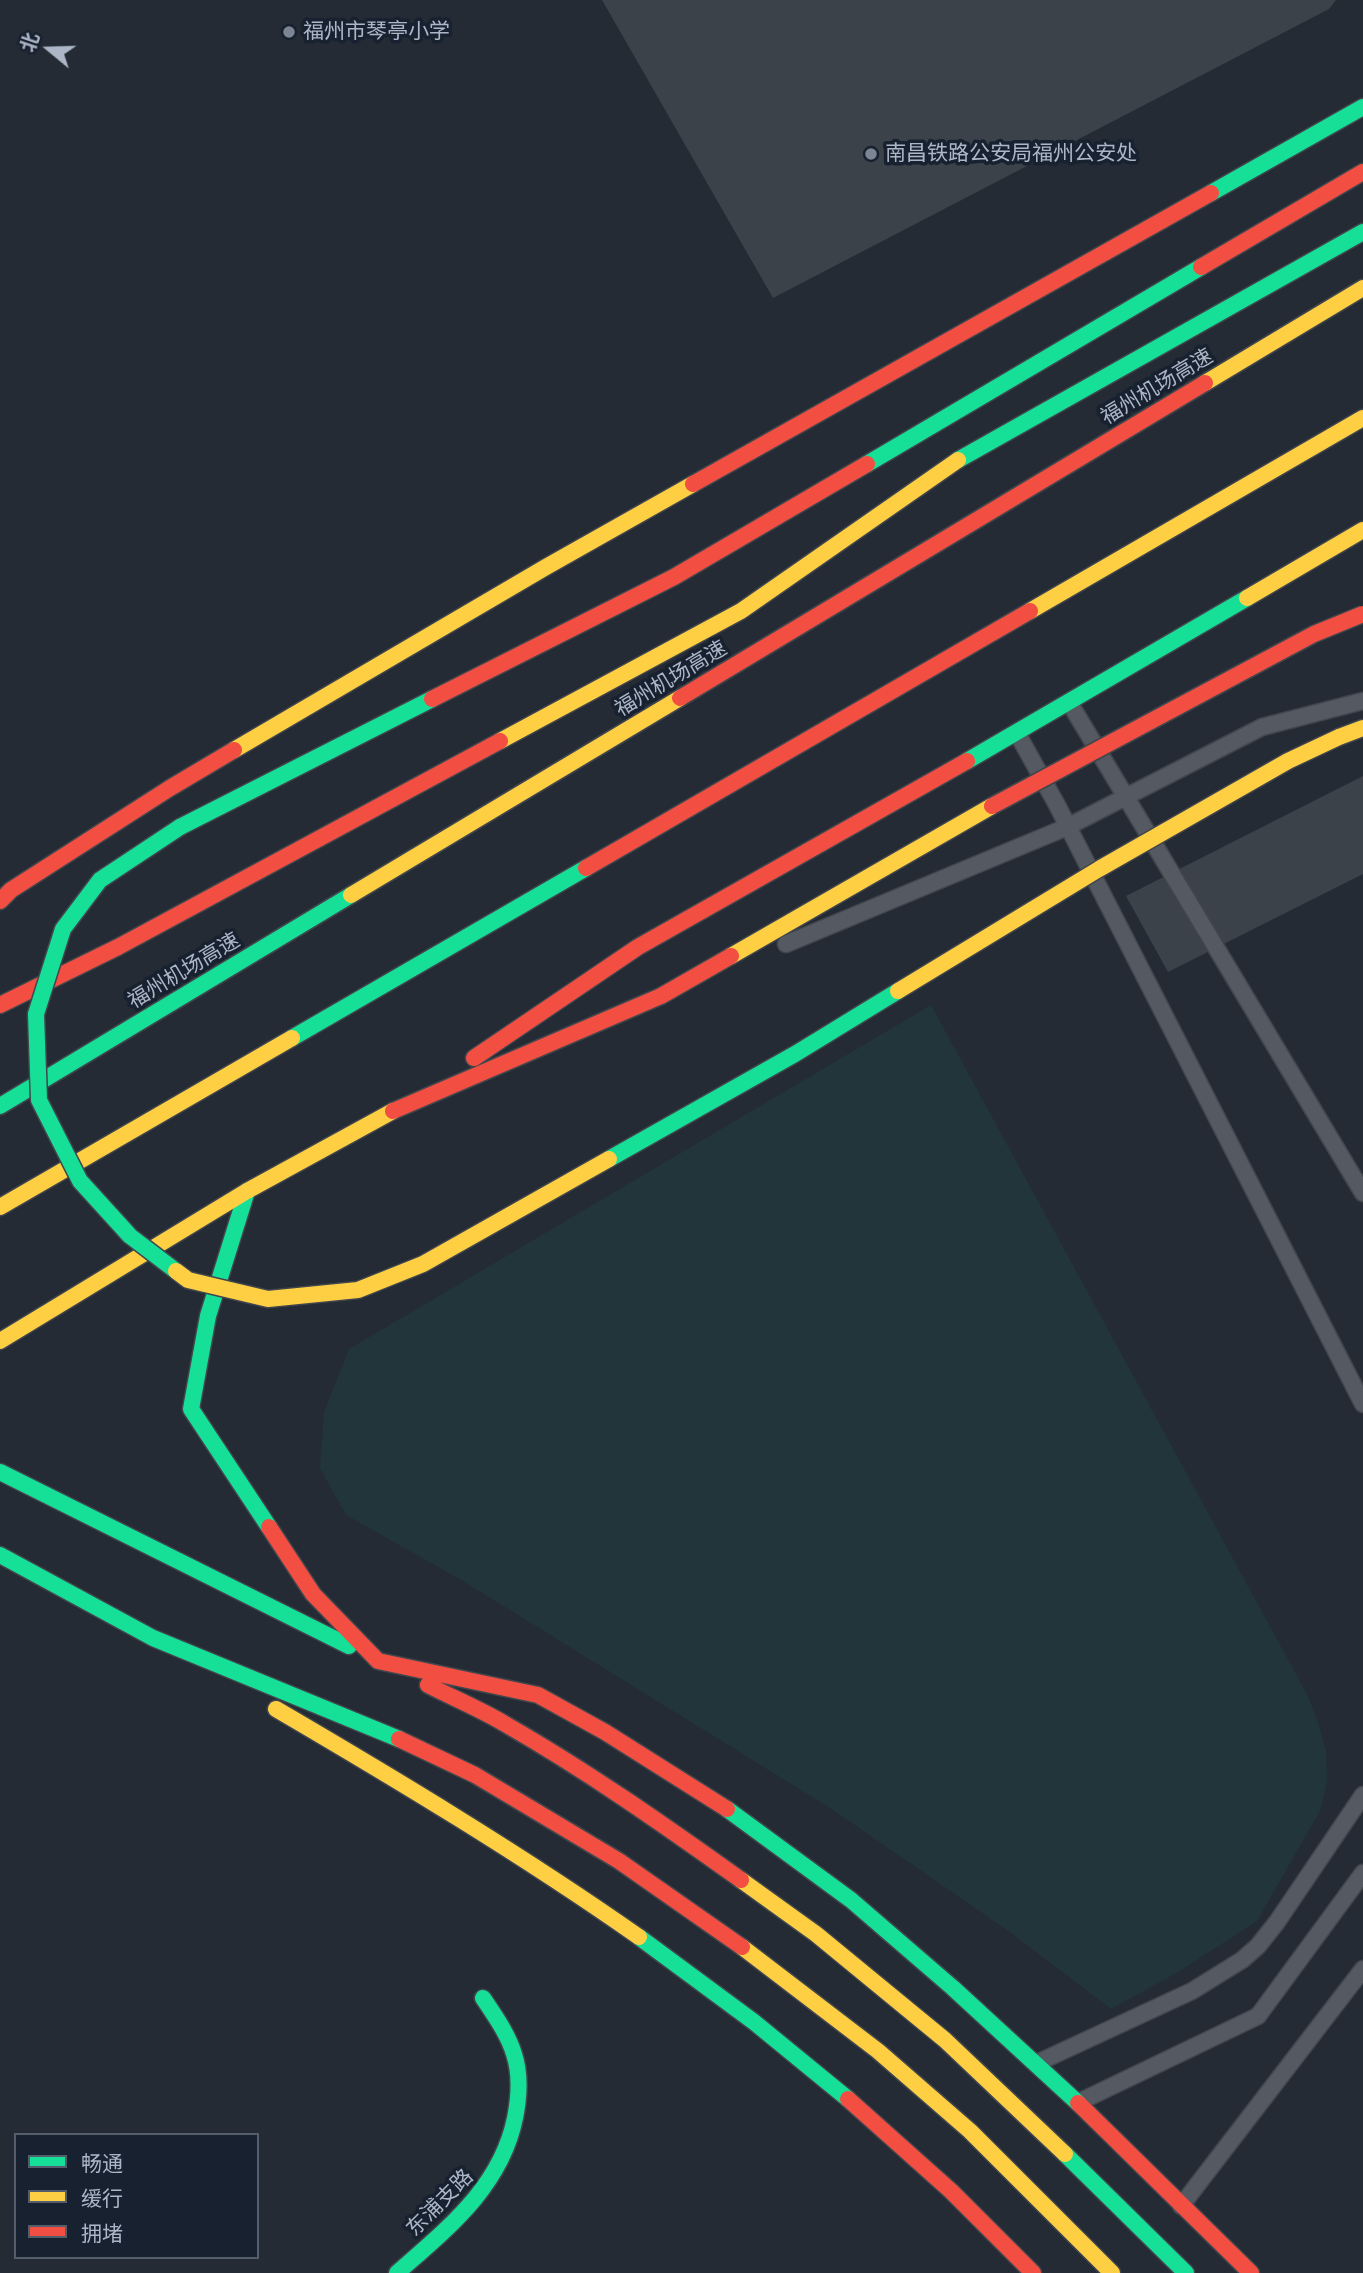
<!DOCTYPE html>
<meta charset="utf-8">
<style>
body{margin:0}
#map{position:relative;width:1363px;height:2273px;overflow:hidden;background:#242b34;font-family:Mulish,"Noto Sans SC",sans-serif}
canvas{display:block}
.legend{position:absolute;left:14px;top:2133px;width:245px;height:126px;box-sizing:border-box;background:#18212f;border:2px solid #535d6c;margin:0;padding:9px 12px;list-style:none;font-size:21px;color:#acb6c7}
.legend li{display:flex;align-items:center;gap:14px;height:35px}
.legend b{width:35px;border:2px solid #535d6c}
.north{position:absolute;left:14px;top:14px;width:70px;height:70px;-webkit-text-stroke:5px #18212f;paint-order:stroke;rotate:289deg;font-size:19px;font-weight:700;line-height:28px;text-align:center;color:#acb6c7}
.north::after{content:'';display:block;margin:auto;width:24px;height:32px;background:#acb6c7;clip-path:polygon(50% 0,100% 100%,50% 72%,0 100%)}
</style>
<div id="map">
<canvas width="1363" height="2273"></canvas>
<ul class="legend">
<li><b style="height:9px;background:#16e098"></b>畅通</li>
<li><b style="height:9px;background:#ffcf43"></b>缓行</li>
<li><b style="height:9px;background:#f24e42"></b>拥堵</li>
</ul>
<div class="north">北</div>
</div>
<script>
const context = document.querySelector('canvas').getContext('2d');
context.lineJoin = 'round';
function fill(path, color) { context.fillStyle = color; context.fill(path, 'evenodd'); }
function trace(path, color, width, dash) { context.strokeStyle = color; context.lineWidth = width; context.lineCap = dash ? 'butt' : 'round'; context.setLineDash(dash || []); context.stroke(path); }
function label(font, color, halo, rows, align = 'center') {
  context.font = font + ' Mulish,"Noto Sans SC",sans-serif'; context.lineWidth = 7; context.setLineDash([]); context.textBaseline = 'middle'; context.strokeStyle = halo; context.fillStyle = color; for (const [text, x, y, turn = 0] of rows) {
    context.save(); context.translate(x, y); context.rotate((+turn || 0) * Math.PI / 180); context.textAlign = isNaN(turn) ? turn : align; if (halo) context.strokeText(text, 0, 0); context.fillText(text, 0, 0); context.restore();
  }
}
fill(new Path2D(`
 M931,1005L1308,1696L1318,1722L1326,1751L1327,1781L1321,1809L1257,1921L1180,1971L1111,2009L1007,1930L830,1808L463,1581L346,1515L320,1468L324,1412L349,1349Z`), '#21353a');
fill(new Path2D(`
 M602,0H1336L1329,9L773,298Z
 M1363,776V874L1168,972L1126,896Z`), '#3c424a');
const lane = new Path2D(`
 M1069,702L1363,1193
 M1017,733L1057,805L1363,1404
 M786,944L1067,827L1262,727L1363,701
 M1037,2063L1192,1991L1242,1960L1258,1946L1277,1922L1363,1795
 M1079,2102L1258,2016L1363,1873
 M1181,2206L1363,1969`);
const fast = new Path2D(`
 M1211,193L1363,107
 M958,460L1363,232
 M867,464L1201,267
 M967,761L1247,598
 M180,827L432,699
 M292,1038L586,868
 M0,1106L351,895
 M247,1191L208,1316L191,1409L269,1527
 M0,1472L349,1646
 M0,1555L153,1638L399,1739
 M727,1809L851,1900L953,1988L1078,2103
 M639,1937L754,2022L848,2099
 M1065,2154L1186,2273
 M397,2273C447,2229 501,2187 515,2118C519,2098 521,2075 514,2054C508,2034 495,2016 483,1998`);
const slow = new Path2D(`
 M1205,383L1363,288
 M1247,598L1363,530
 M1030,611L1363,418
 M1339,737L1363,728
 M500,741L741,611L958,460
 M234,750L546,567L693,484
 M351,895L680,698
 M731,956L992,806
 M0,1207L292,1038
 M0,1341L247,1191L393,1111
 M276,1709C399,1781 522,1855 639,1937
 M741,1880L816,1934L945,2040L1065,2154
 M742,1947L878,2051L970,2131L1112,2273`);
const jam = new Path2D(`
 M1201,267L1363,172
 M693,484L1211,193
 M680,698L1205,383
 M432,699L674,577L867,464
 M586,868L1030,611
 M0,901L11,890L170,788L234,750
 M0,1005L118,947L500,741
 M474,1058L638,947L967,761
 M393,1111L661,996L731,956
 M269,1527L313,1594L378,1661L538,1695L605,1732L727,1809
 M428,1685C453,1698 480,1709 505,1724C587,1771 664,1825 741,1880
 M399,1739L475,1775L619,1861L742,1947
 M848,2099L951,2191L1033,2273
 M1078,2103L1251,2273`);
trace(lane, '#41464d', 19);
trace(fast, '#41464d', 19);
trace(slow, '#41464d', 19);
trace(jam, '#41464d', 19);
trace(lane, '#545962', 16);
trace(fast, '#16e098', 16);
trace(slow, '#ffcf43', 16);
trace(jam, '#f24e42', 16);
const fastBridge = new Path2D(`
 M609,1159L795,1054L898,991
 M176,1271L130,1236L80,1181L39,1100L36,1014L63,929L100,880L180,827`);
const slowBridge = new Path2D(`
 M898,991L1099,869L1288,761L1339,737
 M176,1271L188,1280L268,1299L358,1290L423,1264L609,1159`);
const jamBridge = new Path2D(`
 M992,806L1314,634L1363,614`);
trace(fastBridge, '#41464d', 19, []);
trace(slowBridge, '#41464d', 19, []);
trace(jamBridge, '#41464d', 19, []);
trace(fastBridge, '#16e098', 16);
trace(slowBridge, '#ffcf43', 16);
trace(jamBridge, '#f24e42', 16);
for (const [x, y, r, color] of [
 [289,32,7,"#7c8594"],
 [871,154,7,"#7c8594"]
]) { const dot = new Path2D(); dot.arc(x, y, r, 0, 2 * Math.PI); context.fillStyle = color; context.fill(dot); trace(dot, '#18212f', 2.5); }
label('21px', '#acb6c7', '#18212f', [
 ["福州市琴亭小学",303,32],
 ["南昌铁路公安局福州公安处",885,154]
], 'left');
label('21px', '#acb6c7', '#18212f', [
 ["福州机场高速",1157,387,-31],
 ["福州机场高速",671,679,-31],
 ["福州机场高速",184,971,-31],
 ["东浦支路",440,2203,-45]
]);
</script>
